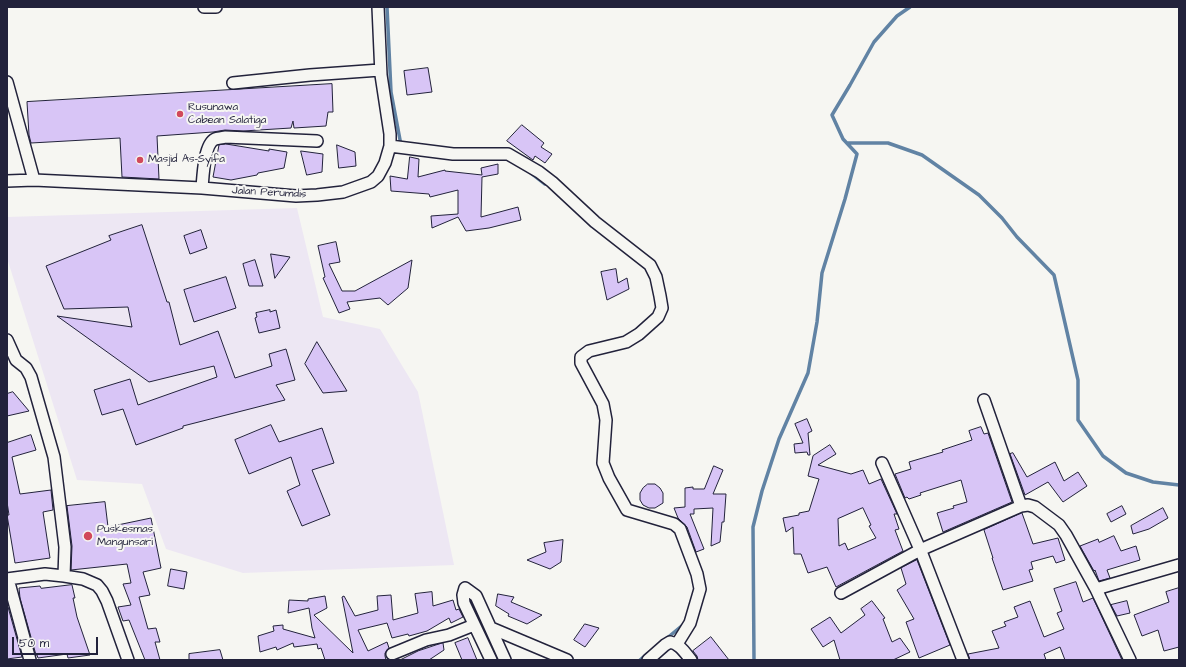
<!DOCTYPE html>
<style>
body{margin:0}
#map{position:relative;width:1186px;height:667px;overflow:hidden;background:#f6f6f2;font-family:"Architects Daughter",sans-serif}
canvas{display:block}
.frame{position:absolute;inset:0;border:8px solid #22223b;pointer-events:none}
.scale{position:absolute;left:12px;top:637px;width:86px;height:18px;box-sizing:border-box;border:2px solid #22223b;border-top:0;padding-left:5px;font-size:12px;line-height:14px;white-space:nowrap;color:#22223b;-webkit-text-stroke:3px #f6f6f2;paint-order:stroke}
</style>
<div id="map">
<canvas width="1186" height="667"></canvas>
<div class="frame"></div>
<div class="scale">50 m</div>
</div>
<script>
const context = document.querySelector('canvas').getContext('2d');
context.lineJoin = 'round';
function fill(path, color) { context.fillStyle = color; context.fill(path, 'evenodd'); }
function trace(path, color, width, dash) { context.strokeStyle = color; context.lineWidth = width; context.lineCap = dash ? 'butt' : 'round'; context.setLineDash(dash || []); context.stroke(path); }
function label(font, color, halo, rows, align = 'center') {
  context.font = font + ' "Architects Daughter",sans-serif'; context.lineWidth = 4; context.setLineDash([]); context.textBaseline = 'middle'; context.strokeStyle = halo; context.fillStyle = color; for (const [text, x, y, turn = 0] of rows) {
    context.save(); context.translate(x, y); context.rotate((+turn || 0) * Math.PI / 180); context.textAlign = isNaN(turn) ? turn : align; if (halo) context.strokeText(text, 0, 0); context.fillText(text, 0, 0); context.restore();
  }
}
fill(new Path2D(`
 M297,208L323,317L380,329L418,392L454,565L243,573L166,549L142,484L77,480L7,258V217Z`), '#ede7f3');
trace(new Path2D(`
 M387,7L391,92L401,145
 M847,143H888L922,155L979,195L1002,218L1017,237L1054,275L1078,380V420L1103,456L1126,473L1153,482L1179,485
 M531,173L545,184
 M666,639L684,624
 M640,660L647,654
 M754,660L753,527L762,491L779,439L808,373L817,322L822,273L845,199L857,154L843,139L832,115L850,85L874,42L897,16L910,7`), '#6183a4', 3.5);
const building = new Path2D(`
 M428,68L432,92L407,95L404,71Z
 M332,84L333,112H328L326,126L294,128L293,121L291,128L243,131L225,130L213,132L157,136L159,179L122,177L120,138L31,143L29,135L27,102Z
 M522,125L544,143L541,147L552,154L545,163L535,156L533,160L507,141Z
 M226,144L269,151V149L287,152L284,168L258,173L257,175L231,180L213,177L219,145Z
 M337,145L355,152L356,166L339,168Z
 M301,151L323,154L322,172L307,175Z
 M410,157L419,159L418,177L445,170V171L482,175L481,168L498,164V174L482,177L481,217L518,207L521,220L489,228L466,231L458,217L432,228L431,216L458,214V190L430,197L429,194L391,191L390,176L407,179Z
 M142,225L167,302H169L180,345L218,331L235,378L272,366L269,354L286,349L295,380L276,385L285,400L183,426V428L136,445L123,409L102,415L94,390L130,379L138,405L217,377L214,366L149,382L57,316L132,327L128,307L64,309L46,266L111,240L109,236Z
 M201,230L207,248L190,254L184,236Z
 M336,242L340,262L329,264L342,291H355L412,260L408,288L388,305L380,298L347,302L350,309L339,313L323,278L325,277L318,246Z
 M271,254L290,257L275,278Z
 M255,260L263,286H249L243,264Z
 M616,269L618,283L627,278L629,289L607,300L601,272Z
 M226,277L236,308L194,322L184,290Z
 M270,310V312L276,310L280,328L259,333L255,318L257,317L256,313Z
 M317,342L347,391L323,393L305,364Z
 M13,392L29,411L7,416V394Z
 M807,419L812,431L808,433L810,455H808L807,452L795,453L794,444L803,443L795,424Z
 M271,425L279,442L322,428L334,463L312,470L330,515L302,526L287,491L300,485L291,457L249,474L235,440Z
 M981,427L984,434L988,433L1012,502L943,532L937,513L954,508L953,506L967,502L961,480L920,493L921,495L909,499L907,497L905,498L895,474L911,469L909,462L943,452L942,450L972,440L969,431Z
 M31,435L36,450L12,457L20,494L51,490L53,510L43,512L50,558L15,563L7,515H9L7,502V443Z
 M830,445L836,454L818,465L851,474L863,470L869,484L881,479L897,514H894L899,529L895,530L903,551L836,587L827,567L808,573L801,554H794L793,527L786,532L783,518L799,515V513L809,511L819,479L808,476L813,456ZM863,508L871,525L869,526L876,538L848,550L845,543L839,546L838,519Z
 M1013,453L1027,477L1055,462L1064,481L1078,472L1087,486L1063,502L1048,482L1025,495L1010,454Z
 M714,466L723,470L713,494H726L724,522H722L720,542L711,546L713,508L694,509V514H690L704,549L696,552L687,527L678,518L674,508L685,507V488L693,487V489H704Z
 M648,484H655L660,488L663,493V503L655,508H649L643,505L640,500V493L643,488Z
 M105,502L108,527L151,518L161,568L143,572L150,595L139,597L148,629L156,628L160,642H155L160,660H145L129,620L123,621L118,607L131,605L123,584L131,583L127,564L71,570L72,546L67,506Z
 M1122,506L1126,514L1111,522L1107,514Z
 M1163,508L1168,518L1149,529L1133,534L1131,526Z
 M1022,513L1033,544L1058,538L1065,560L1056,563L1053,556L1031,562L1033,569L1029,570L1033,581L1003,590L992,558H993L984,530Z
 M1114,536L1121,551L1136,546L1140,560L1107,570L1110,578L1099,581L1095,570L1094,571L1080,546L1098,539L1099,542Z
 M563,540L561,562L550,569L527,560L546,552L544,543Z
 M917,560L950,645L919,658L906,622L914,619L897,590L906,584L901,568Z
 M171,569L187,572L184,589L168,586Z
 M1076,582L1083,602L1093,598L1122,660H1065L1060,647L1044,654L1046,660H970L968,654L999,648L992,631L1006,626L1004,622L1018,617L1014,607L1030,601L1044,637L1064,629L1057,613L1062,611L1054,589Z
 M72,585L75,598H73L77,617L90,655L68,658L67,654L38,658L37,655H36L20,598L19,588L40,586L41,588Z
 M1179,588V647L1164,651L1158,630L1142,636L1134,615L1169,602L1166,592Z
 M432,592L433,606L453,600L456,610L459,609L463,617L451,623L449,618L427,631L409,636L408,634L392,638L387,623L358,630L368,651L387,642L389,648L385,653V656L386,660H325L321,648L318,649L317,644L294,647L293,643L277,650L276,647L260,652L258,636L274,631L273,626L283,625V629L315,638L312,628L309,608L288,613L289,600L308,601V599L325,596L327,608L314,615L353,653L342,597L344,596L355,616L378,610L377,596L391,595L393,620L418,613L415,594Z
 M498,594L514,597L511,602L542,615L527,624L508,616L509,614L496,606Z
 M872,601L885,618L883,619L892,642L900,638L910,652L893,660H840L834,640L823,647L811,629L830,617L841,633L865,615L861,609Z
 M1127,601L1130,613L1117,616L1111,605Z
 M7,607H8L22,657L7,659Z
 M585,624L599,628L585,647L574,640Z
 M711,637L729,660H698L697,656L693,651Z
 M468,638L477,660H462L455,643Z
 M443,643L444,650L429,660H400L418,651Z
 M220,650L223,660H189V654Z`);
fill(building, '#d8c5f6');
trace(building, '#22223b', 1);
const minor = new Path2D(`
 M204,7H216
 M7,82L34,180
 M233,83L310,75L380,70
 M390,146L453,154H508L539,172L552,182L595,222L650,265L656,277L660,296L662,308L658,317L639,334L626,342L589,351L581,357V363L603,404L606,420L603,463L609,478L627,510L674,524L680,529L697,574L700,589L690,623L677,644
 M7,181L34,180L202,188L296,196L317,195L343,192L371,182L378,176L385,163L390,146V134L381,75L378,7
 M202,188C203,177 204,144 215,139C218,138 222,138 225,137L317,141
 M7,340L16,360L26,368L31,377L54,457L65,547L64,576
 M984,400L1021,506
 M882,463L922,554L963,660
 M7,579L45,574L64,576L83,579L97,585L102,591L107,601L128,660
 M8,579L30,660
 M1096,589L1179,565
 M841,593L920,550L1021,506L1028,505L1035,507L1059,525L1066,535L1096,589L1130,660
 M491,628L567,660
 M392,654L426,640L449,635L474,625
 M491,660L464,603L463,595L465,588L476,596L505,660
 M648,660L665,645L670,642C680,644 685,653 691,660`);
trace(minor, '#22223b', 14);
trace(minor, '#f6f6f2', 11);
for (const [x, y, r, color] of [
 [180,114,4,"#d1495b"],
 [140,160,4,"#d1495b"],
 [88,536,5,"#d1495b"]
]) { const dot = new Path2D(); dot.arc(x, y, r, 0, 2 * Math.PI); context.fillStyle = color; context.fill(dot); trace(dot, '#f6f6f2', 1.5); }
label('11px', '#22223b', '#f6f6f2', [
 ["Rusunawa",188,108],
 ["Cabean Salatiga",188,121],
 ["Masjid As-Syifa",148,160],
 ["Puskesmas",97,530],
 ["Mangunsari",97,543]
], 'left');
label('11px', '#22223b', '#f6f6f2', [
 ["Jalan Perumdis",269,193,3]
]);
</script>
